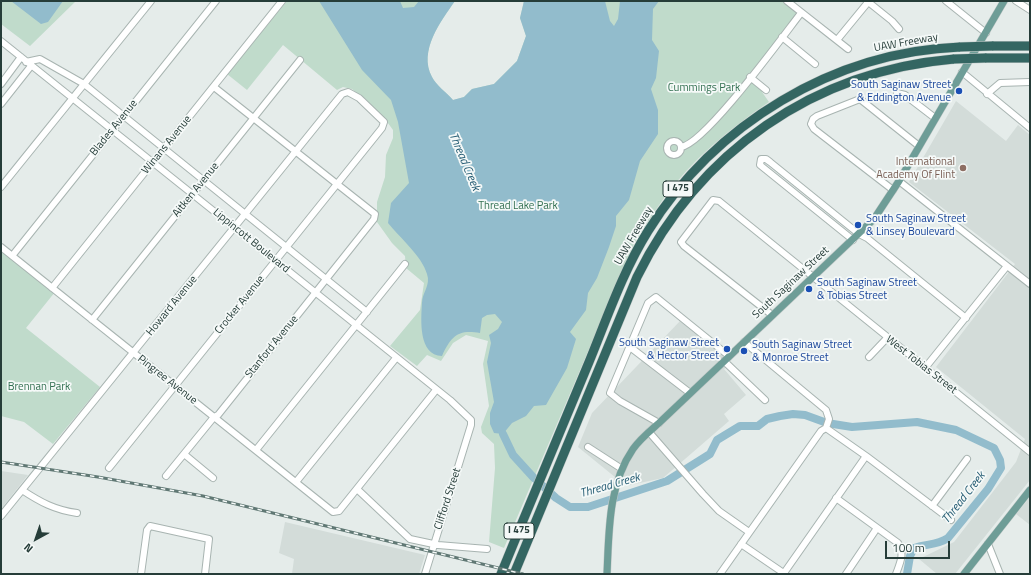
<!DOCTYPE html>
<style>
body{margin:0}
#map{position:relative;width:1031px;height:575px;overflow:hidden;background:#e5ecea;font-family:"Titillium Web",sans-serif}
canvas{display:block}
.frame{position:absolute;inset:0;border:2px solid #263d39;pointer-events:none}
.north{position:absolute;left:16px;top:519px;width:40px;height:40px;-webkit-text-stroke:3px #f5f9f8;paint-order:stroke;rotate:220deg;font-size:11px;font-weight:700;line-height:16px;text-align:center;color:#263d39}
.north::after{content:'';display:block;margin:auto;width:14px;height:18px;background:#263d39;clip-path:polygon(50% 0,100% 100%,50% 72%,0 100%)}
.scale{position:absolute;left:885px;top:541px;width:65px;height:18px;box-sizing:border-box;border:2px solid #263d39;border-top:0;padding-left:5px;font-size:12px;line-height:14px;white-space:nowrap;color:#263d39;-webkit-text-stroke:3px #f5f9f8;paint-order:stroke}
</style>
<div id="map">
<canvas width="1031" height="575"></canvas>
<div class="frame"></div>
<div class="north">N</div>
<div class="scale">100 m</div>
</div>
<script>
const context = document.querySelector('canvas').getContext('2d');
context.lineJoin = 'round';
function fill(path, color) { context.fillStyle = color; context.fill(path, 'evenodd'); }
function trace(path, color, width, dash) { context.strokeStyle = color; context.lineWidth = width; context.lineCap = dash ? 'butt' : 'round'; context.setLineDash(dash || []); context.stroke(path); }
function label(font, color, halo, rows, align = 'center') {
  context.font = font + ' "Titillium Web",sans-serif'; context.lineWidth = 3.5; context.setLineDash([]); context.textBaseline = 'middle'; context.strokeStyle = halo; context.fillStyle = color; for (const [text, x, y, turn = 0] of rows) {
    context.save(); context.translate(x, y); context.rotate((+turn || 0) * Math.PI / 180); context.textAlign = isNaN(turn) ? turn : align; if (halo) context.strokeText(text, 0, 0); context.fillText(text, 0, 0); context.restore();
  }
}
fill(new Path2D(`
 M956,101L1006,141L1018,125L1030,135V480L955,574H937L919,559L954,542L1016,462L1025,439L936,367L1015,264L909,182Z
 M680,321L732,363L724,369L746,395L724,414L729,421L663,478L626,486L578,447L592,413Z
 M1,471L28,475L1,509Z
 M1030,497V525L1016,514Z
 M285,522L425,555L419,574H292L294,559L279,553Z`), '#d3dcd9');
fill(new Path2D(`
 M1,1H76L30,46L1,24Z
 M287,1H455C441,21 418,51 432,77C436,85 447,93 453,100L464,97L472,89L494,84L517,61L526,36L520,18L524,1H782L798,14L750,73L769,89L762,92L769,102C729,129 693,159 664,198C653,213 644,229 634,244L504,548L489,542L495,468L494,444L482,433L481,427L489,406L483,364L488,341L466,335L453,343L441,361L427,355L417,366L390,346L420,310L424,283L406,268L405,256L392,243L377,222V202L385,177L386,155L393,138V130L385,119L368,102L352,89L343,87L337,90L283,45L247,90L227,74Z
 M1,249L55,292L26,328L100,387L53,444L24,422L1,416Z`), '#c0dbcb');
fill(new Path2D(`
 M11,1H63L48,22L41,24Z
 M319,1H400L403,8L414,7L419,1H455C441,21 418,51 432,77C436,85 447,93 453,100L464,97L472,89L494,84L517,61L526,36L520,18L524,1H605L610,21L614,26L618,19L620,1H659L653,9L652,40L659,51L656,78L651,89L658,110V134L640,161L629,200L616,216V226L609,247L597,278L588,293L586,310L570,332L576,339L567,368L546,405L534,406L526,416L512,423L503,434L494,433L490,424V413L494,402L487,362L491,343L489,335L498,329L502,322L495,314L487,315L482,318L480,333C458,329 451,336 442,356C418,355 421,320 422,303C422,293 431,285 427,274C422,256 400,238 388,223L391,203L409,183L398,122L391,100L362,70Z`), '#92bccc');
trace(new Path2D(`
 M503,434L513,455L533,477L556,498L570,507H588L667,481L710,454L717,440L740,426H758L767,419L780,416L793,414L805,415L827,423L852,427L917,422L956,430L994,448L1000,460L1001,468L988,489L948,538C938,545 926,544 914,548L910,556L907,574`), '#92bccc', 8);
const minor = new Path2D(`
 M787,1L848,49
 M867,1L892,21L899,29
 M946,1L986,33
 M1016,1L1030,10
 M782,37L815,64
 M837,40L869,1
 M1,41L450,400L471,420V425L425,574
 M26,62L40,59L84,84L367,312
 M962,72L1030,128
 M750,77L766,90
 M1,84L21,57
 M897,93L905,95L935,118
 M987,94L1000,83L1030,82
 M1,104L31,66
 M667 148a7 7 0 1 1 14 0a7 7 0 1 1-14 0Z
 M681,147C705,144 783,36 801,13
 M899,181L1030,284
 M1,187L151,1
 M893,190L814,129L811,124L813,119L817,116L860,99L919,146
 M853,240L760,165L761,159H766L770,162L859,234L867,238L966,318
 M1,247L333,512L339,511L436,390
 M12,256L216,1
 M52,288L282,1
 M772,315L684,246L681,242L713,200L719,201L1030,452
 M92,320L300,60
 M630,347L690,393
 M869,357L887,338
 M724,361L765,400
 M925,368L1007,266
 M659,423L620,401L610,393L648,303L656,297L729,356
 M826,428L866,456L951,520
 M649,432L703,494L719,511L749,532
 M588,447L622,469
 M256,450L405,264
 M184,454L213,478
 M166,476L214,417L218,415L374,219L375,214L214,87
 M296,482L396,358
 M357,489L410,539L438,545L487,549
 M22,490C40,502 55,510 77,513
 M836,498L898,543C905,554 900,563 896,574
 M932,506L967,459
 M1,516L342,94L348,92L359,98L384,122L382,128L109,468
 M741,544L785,574
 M988,544L1000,574
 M784,573L866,456
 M141,574L147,530L150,526L209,539L205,574
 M720,574L821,431L826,428L829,419L826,410L744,342
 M846,574L877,528`);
const major = new Path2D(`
 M607,574C609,532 608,485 633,449C640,439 650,431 659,423L874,219L899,181L1004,1
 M964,574L1030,490`);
const highway = new Path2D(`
 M992,46H1030
 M985,58H1030
 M501,574C530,503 560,432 589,362C607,318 623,271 648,231C715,124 833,52 960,47
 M514,574L637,277C699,151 814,71 954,59`);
trace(minor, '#a8b4b1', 8);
trace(major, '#c2c9c8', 8);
trace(highway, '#c2c9c8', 10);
trace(minor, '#fff', 6);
trace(major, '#6e9d97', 7);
trace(highway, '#346662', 9);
const rail = new Path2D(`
 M1,462L98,477L203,496L523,574`);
trace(rail, '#607874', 3);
trace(rail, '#f5f9f8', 1.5, [4.5]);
const highwayBridge = new Path2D(`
 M960,47L992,46
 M954,59L985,58`);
trace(highwayBridge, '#c2c9c8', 10, []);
trace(highwayBridge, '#346662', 9);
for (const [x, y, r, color] of [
 [959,91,4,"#1a4fb4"],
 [963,168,4,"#8d6e63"],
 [858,225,4,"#1a4fb4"],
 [809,289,4,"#1a4fb4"],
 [727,349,4,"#1a4fb4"],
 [744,351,4,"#1a4fb4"]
]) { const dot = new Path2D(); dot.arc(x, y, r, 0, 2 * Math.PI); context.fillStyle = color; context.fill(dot); trace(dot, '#f5f9f8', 1.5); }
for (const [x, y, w] of [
 [678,189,30],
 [519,531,30]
]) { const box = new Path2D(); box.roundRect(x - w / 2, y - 8, w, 16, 3); context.fillStyle = '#f5f9f8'; context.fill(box); trace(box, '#263d39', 1); }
label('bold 10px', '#263d39', null, [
 ["I 475",678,189],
 ["I 475",519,531]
]);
label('11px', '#263d39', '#f5f9f8', [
 ["UAW Freeway",906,43,-10],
 ["Blades Avenue",114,128,-51],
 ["Winans Avenue",167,145,-51],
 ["Aitken Avenue",196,190,-51],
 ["UAW Freeway",634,236,-60],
 ["Lippincott Boulevard",251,241,39],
 ["South Saginaw Street",791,283,-43],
 ["Crocker Avenue",240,305,-51],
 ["Howard Avenue",172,306,-51],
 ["Stanford Avenue",272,347,-51],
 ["West Tobias Street",921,365,38],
 ["Pingree Avenue",167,380,38],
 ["Clifford Street",448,499,-72]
]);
label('11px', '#164399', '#f5f9f8', [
 ["South Saginaw Street",951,85,"right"],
 ["& Eddington Avenue",951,98,"right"],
 ["South Saginaw Street",866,219],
 ["& Linsey Boulevard",866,232],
 ["South Saginaw Street",817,283],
 ["& Tobias Street",817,296],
 ["South Saginaw Street",719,343,"right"],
 ["& Hector Street",719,356,"right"],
 ["South Saginaw Street",752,345],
 ["& Monroe Street",752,358]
], 'left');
label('11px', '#337052', '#f5f9f8', [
 ["Cummings Park",704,88],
 ["Thread Lake Park",518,206],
 ["Brennan Park",39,387]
]);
label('11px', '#785e54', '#f5f9f8', [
 ["International",955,162],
 ["Academy Of Flint",955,175]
], 'right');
label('italic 12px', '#255c73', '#f5f9f8', [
 ["Thread Creek",464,162,67],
 ["Thread Creek",610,486,-16],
 ["Thread Creek",964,498,-52]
]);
</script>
